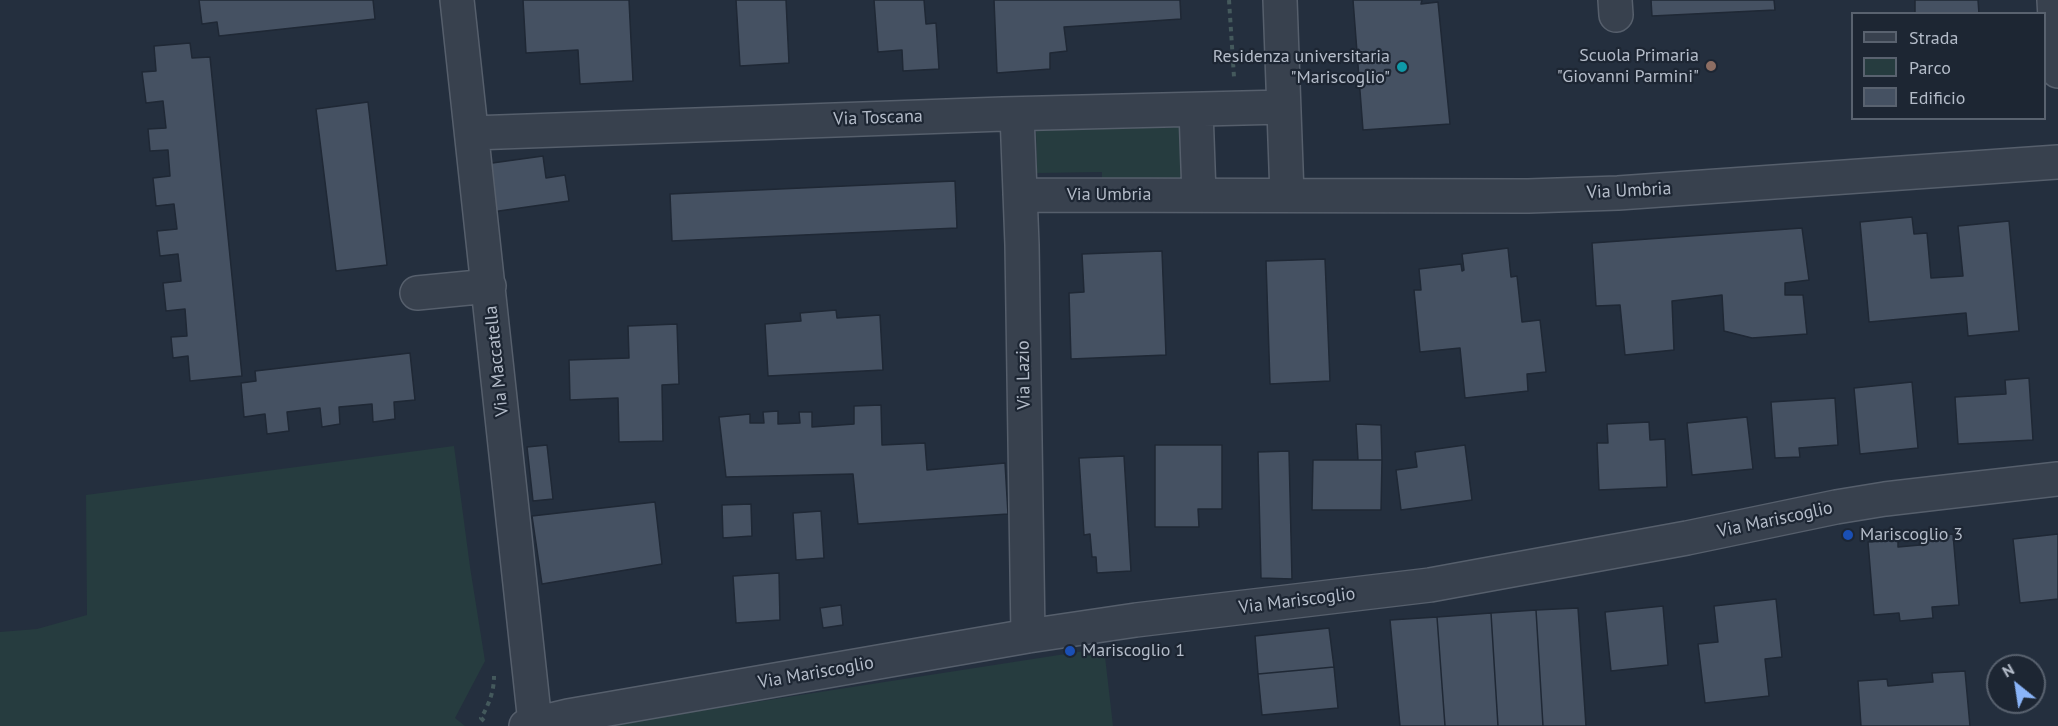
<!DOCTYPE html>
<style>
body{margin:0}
#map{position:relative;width:2058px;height:726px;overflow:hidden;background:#242f3e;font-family:"PT Sans",sans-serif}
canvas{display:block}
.legend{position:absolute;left:1851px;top:12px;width:195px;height:108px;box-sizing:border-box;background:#1d2633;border:2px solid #59626f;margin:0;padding:8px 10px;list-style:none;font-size:18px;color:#b4bcc9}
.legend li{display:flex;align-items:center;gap:12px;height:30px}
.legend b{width:30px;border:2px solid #59626f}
.north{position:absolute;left:1986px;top:654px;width:60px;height:60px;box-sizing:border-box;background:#1d2633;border:2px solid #59626f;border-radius:50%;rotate:330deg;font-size:16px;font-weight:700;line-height:24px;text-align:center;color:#b4bcc9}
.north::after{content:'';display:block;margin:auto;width:21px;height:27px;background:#8ab4f8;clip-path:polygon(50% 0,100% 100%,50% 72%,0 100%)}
</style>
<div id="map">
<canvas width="2058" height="726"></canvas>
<ul class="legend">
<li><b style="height:8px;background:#38414e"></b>Strada</li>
<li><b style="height:16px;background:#263c3f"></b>Parco</li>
<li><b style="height:16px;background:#455162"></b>Edificio</li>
</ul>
<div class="north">N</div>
</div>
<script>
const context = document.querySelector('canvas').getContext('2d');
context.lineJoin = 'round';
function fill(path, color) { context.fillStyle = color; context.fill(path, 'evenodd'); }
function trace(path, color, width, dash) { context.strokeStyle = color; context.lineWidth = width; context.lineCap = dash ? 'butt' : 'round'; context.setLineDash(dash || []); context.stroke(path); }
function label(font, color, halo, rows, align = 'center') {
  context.font = font + ' "PT Sans",sans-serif'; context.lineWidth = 4.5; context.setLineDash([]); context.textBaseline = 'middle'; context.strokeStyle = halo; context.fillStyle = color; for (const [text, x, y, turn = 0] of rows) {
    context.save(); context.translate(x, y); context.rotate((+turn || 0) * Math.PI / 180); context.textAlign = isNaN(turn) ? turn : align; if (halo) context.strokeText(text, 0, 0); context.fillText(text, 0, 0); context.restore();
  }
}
fill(new Path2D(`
 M1184,127L1185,179L1102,181V172L1037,173L1036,130Z
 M454,446L470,567L485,661L455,718L465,726H0V632L37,629L87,615L86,495Z
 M1104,648L1113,726H601Z`), '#263c3f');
const building = new Path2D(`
 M199,0H373L375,19L219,36L217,22L202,24Z
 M523,0H629L633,81L580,84L578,50L526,53Z
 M736,0H786L789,63L740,66Z
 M874,0H924L926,24L936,23L939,69L903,71L902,50L878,52Z
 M994,0H1180L1181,19L1064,27L1067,51L1050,53V69L997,73Z
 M1353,0H1422L1421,4L1438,2L1450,124L1363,130Z
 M1651,0H1774L1775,10L1652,16Z
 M1915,0H1978L1979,14H1909L1915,13Z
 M190,43L192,58L210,57L242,376L190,381L188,356L173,358L171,337L187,336L185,309L166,311L163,283L181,281L178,254L160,256L157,231L177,229L174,204L156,206L153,178L170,176L168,150L150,151L148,129L166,128L163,101L146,103L142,72L156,71L154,46Z
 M368,102L387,265L336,271L316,109Z
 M543,156L546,178L565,175L569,201L492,212L485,164Z
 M955,181L957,228L672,241L670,194Z
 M1912,217L1914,234L1927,233L1931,278L1963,276L1958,226L2009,221L2019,331L1968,336L1966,313L1869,322L1860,222Z
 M1802,228L1809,280L1785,283V295H1803L1807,334L1752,338L1724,331L1722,295L1672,301L1674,350L1625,355L1620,305L1596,306L1592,243Z
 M1508,248L1511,277L1517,276L1522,322L1540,320L1546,372L1527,374L1528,391L1465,398L1460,348L1420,352L1414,290H1421L1419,269L1461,264L1462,271L1464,270L1462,254Z
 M1162,251L1166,355L1071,359L1069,293L1084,292L1082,254Z
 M1325,259L1330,381L1270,384L1266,261Z
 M836,310L837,318L880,315L883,370L768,376L765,324L801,321L800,313Z
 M677,324L679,384L662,385L663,441L619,442L618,398L570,400L569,360L629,358L628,326Z
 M410,353L415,400L394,402L395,419L373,422L372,404L339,407L340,424L322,427L320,408L287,412L289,431L267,434L265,414L244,417L241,383L256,381L255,371Z
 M2029,378L2033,440L1958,444L1955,397L2006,394L2005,380Z
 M1912,382L1918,448L1860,454L1854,388Z
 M1835,398L1838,445L1799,448L1800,457L1775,458L1771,402Z
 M881,405L882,445L925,443L927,470L1005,463L1008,514L858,524L853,474L726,477L719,417L750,414V423H764L763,412L778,411V424L800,423L799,412H812V427L854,424V406Z
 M1747,417L1753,469L1692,475L1687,423Z
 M1649,422L1650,440L1665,439L1667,487L1599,490L1597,443H1608L1607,424Z
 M1356,424L1381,425L1382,460H1358Z
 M547,445L553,499L533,501L527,447Z
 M1155,445H1222V509H1198L1199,527H1155Z
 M1465,445L1472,500L1401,510L1396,470L1417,467L1415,452Z
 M1289,451L1292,579L1261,578L1258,452Z
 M1124,456L1131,571L1097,573L1096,557H1092L1090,534L1084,535L1079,458Z
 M1313,460H1382L1381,510H1312Z
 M655,502L662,564L542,584L532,516Z
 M751,504L752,536L723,538L722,505Z
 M821,511L824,558L796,560L793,513Z
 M1953,534L1959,605L1932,607L1933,618L1900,621L1899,613L1874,615L1868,542L1898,540V547L1920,545V537Z
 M2058,534V599L2020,603L2013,539Z
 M779,573L780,620L736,623L733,576Z
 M1776,599L1782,657L1765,659L1769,696L1705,703L1698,644L1718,642L1714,606Z
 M841,605L843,625L823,628L820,608Z
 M1663,606L1668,665L1611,671L1605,612Z
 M1578,608L1586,726H1543L1536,610Z
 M1536,610L1543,726H1498L1491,613Z
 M1491,613L1498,726H1445L1437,617Z
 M1437,617L1445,726H1400L1390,620Z
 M1329,628L1334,667L1258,674L1255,636Z
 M1334,667L1338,708L1262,715L1258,674Z
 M1965,671L1970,726H1861L1858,681L1887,679L1888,686L1933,682L1932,673Z`);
fill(building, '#455162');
trace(building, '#1f2835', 1.5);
const minor = new Path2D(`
 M457,0L535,723
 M1280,0L1287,195
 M1615,0L1616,15
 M2054,0L2058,71
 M1196,110L1199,195
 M1017,114L1022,245L1028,636
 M472,133L1003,114L1283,107
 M1020,195L1528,196L1618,193L2058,162
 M417,293L489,286
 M526,726L568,716L1028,636L1136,620L1430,585L1687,538L1836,507L1885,499L2058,479`);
trace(minor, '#565f6c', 36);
trace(new Path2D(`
 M1229,0L1234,77
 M484,721L481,718C489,704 494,692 494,676`), '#44595c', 4, [4.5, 4.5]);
trace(minor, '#38414e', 33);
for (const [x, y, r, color] of [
 [1711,66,6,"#8d6e63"],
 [1402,67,6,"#0f9aa8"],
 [1848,535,6,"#1a4fb4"],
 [1070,651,6,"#1a4fb4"]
]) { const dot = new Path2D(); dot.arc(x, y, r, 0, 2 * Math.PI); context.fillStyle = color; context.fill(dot); trace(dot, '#1d2633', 2); }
label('18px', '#b4bcc9', '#1d2633', [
 ["Scuola Primaria",1699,56],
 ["\"Giovanni Parmini\"",1699,77],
 ["Residenza universitaria",1390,57],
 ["\"Mariscoglio\"",1390,78],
 ["Mariscoglio 3",1860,535,"left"],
 ["Mariscoglio 1",1082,651,"left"]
], 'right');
label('18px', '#b4bcc9', '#1d2633', [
 ["Via Toscana",878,118,-2],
 ["Via Umbria",1629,191,-3],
 ["Via Umbria",1109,195],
 ["Via Maccatella",497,361,-96],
 ["Via Lazio",1024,375,-91],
 ["Via Mariscoglio",1775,520,-12],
 ["Via Mariscoglio",1297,601,-7],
 ["Via Mariscoglio",816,673,-10]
]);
</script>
